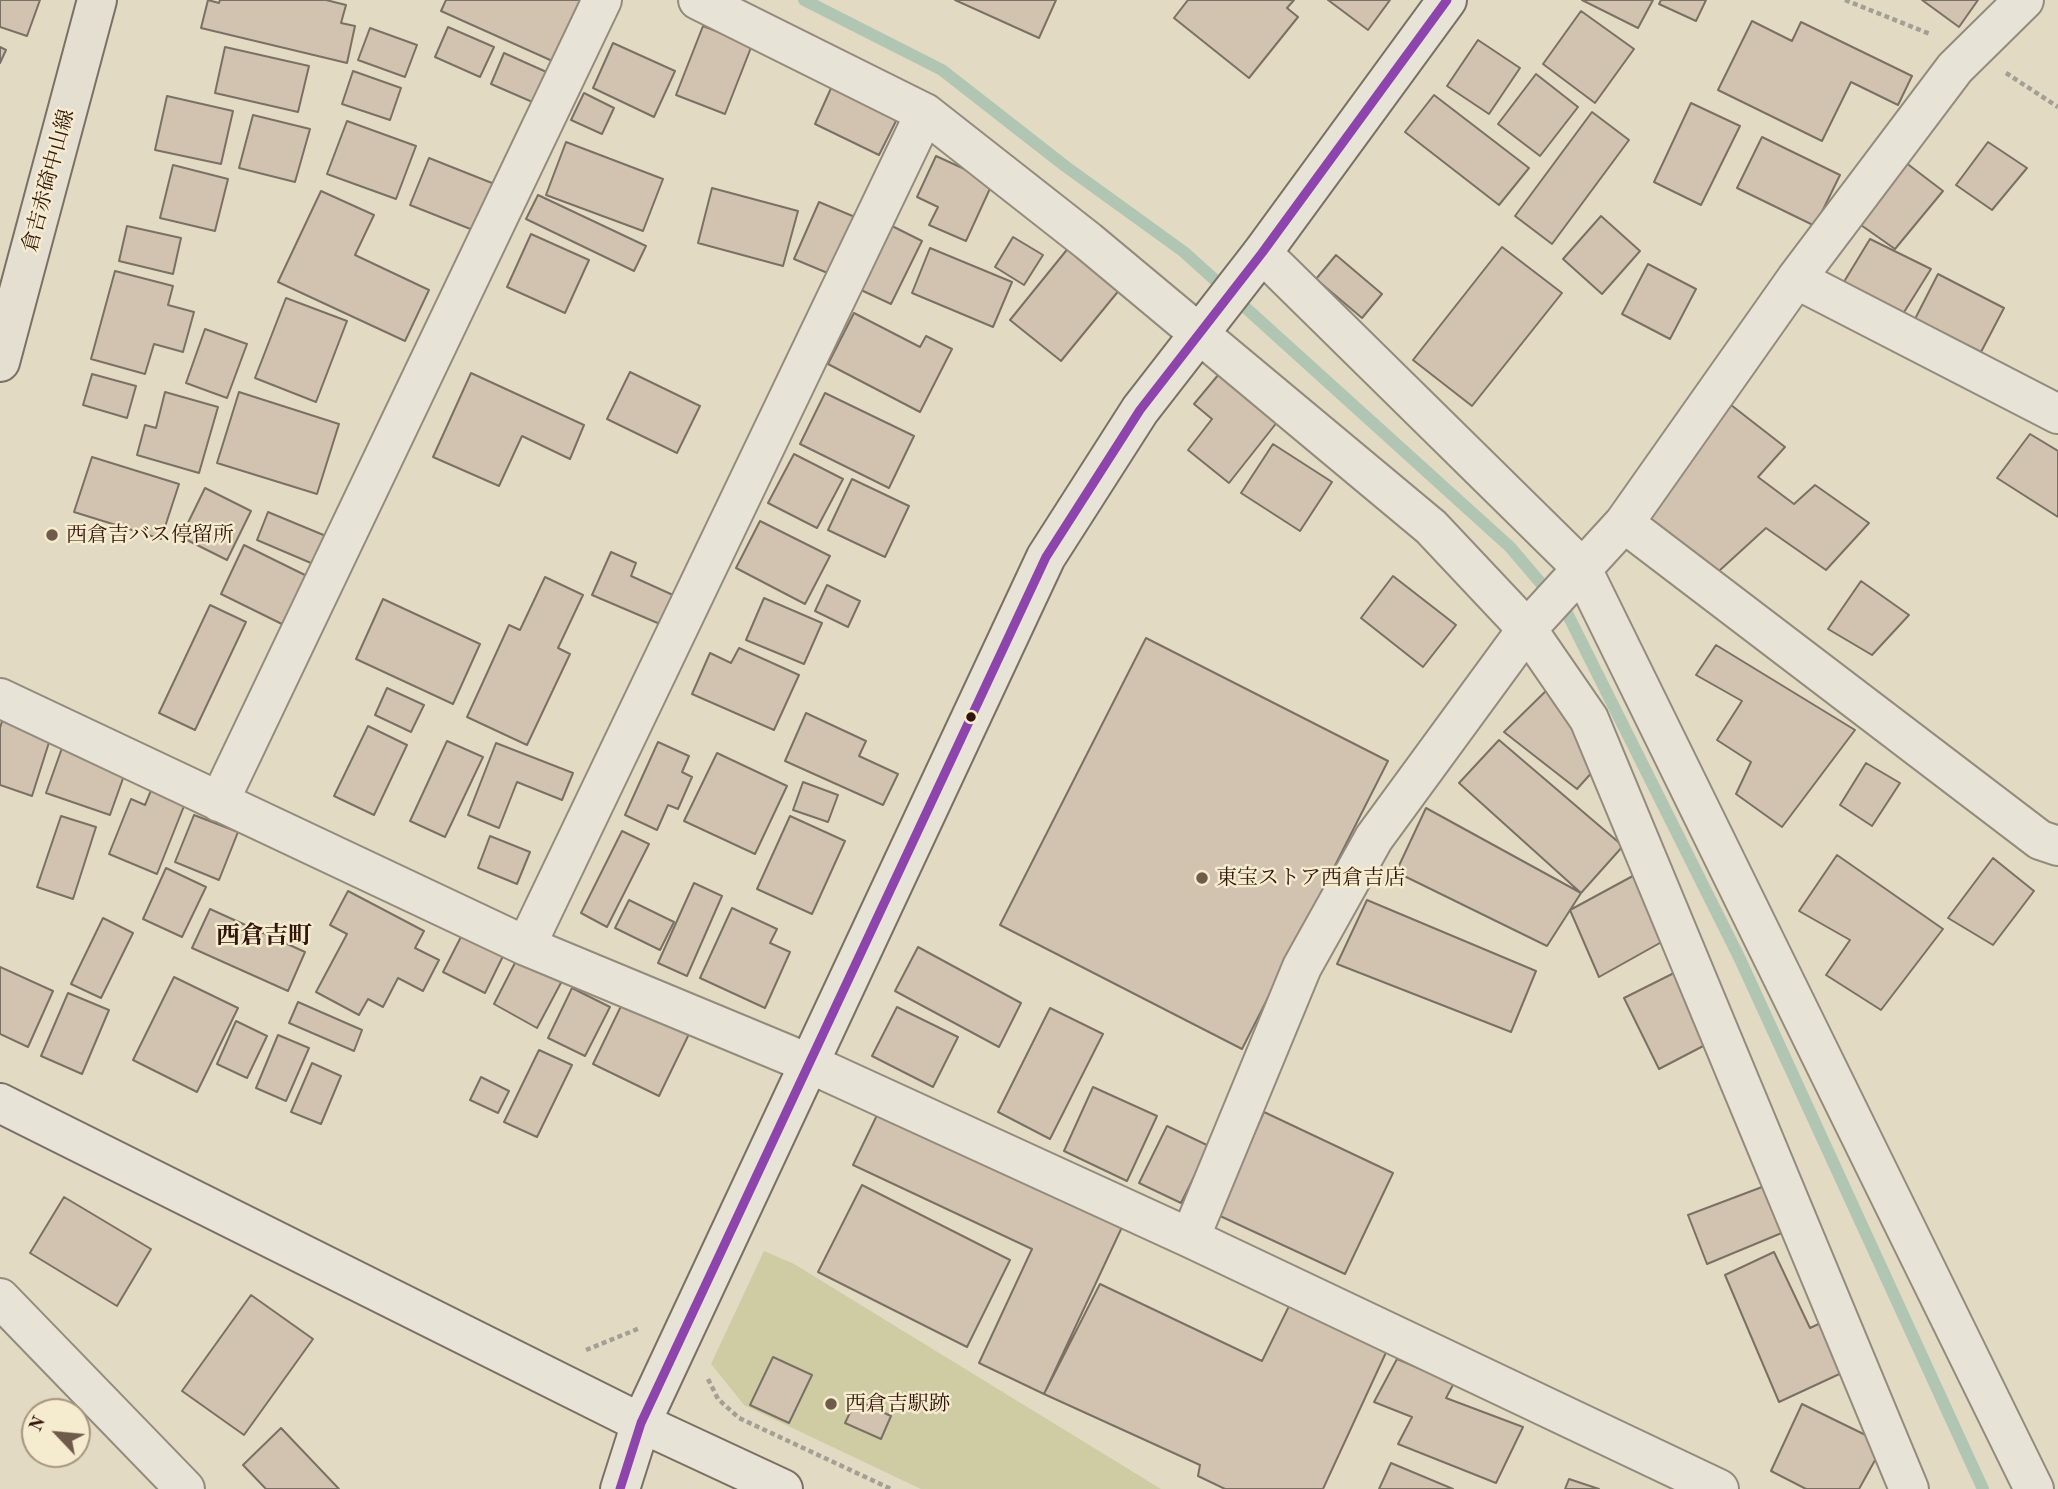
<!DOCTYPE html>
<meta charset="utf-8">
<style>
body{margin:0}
#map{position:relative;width:2058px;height:1489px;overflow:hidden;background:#e2dac2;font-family:"Old Standard TT",serif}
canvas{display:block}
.north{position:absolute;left:21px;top:1398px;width:70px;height:70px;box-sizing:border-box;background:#f5ebcf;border:2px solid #a79580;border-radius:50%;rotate:296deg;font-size:19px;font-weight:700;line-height:28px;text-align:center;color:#32150a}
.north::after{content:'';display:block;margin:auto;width:24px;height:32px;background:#705a4a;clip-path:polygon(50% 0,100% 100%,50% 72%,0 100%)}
</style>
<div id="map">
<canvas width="2058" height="1489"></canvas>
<div class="north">N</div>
</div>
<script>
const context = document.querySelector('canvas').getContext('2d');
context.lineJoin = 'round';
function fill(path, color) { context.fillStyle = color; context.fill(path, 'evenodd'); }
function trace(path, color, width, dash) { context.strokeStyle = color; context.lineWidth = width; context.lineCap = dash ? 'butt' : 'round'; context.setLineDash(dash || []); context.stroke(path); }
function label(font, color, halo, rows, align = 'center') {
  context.font = font + ' "Old Standard TT","Noto Serif JP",serif'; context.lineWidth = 5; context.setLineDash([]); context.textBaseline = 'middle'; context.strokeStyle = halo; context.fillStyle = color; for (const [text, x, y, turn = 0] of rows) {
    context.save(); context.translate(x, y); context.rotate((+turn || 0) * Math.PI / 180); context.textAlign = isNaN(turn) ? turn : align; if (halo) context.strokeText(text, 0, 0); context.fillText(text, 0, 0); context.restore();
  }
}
fill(new Path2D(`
 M764,1251L794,1264L1161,1489H921L744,1405L711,1364Z`), '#cfcca3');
trace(new Path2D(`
 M804,0L942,70L1065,166L1184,252L1510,547L1568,615L1739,957L1983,1489`), '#b0c6b3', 12);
const building = new Path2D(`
 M0,0H40L27,36L0,27Z
 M208,0L219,3L220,0H326L346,5L341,23L355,26L347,63L201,28Z
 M446,0H580L595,7L568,68L441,11Z
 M955,0H1056L1039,38Z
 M1188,0H1294L1287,8L1298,17L1249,78L1174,18Z
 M1328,0H1390L1368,30Z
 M1582,0H1653L1638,28Z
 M1661,0H1706L1696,21L1659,4Z
 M1922,0H1978L1959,27Z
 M1581,11L1634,49L1595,103L1543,64Z
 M1752,21L1792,41L1801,22L1912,76L1898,105L1851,82L1822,141L1718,90Z
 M703,26L752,45L725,114L676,95Z
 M448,27L494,47L480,77L435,57Z
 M370,28L417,45L405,77L358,60Z
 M1478,40L1520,68L1489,114L1447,86Z
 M613,43L675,71L654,117L593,88Z
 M0,47L6,50L0,63Z
 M225,47L309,66L298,112L215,93Z
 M504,53L551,74L537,104L491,84Z
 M353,71L401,88L390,120L342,104Z
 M1536,74L1578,107L1540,156L1498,124Z
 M832,86L898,117L879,155L815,124Z
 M584,93L614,108L602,134L571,120Z
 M1434,95L1529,168L1499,205L1405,132Z
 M167,96L233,111L221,164L155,150Z
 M1691,103L1740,126L1701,205L1654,182Z
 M1592,112L1629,140L1552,244L1515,216Z
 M253,115L310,129L295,182L239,168Z
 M347,121L416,146L396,199L327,174Z
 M1762,137L1840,175L1815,226L1737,188Z
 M566,142L663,179L643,231L546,195Z
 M1988,142L2027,168L1992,210L1956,185Z
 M936,156L993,182L966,241L929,225L938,207L917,197Z
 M429,158L497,185L478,232L410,205Z
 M1905,162L1943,191L1895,249L1858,223Z
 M173,165L228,179L215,231L160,218Z
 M712,188L798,211L783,266L698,243Z
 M321,191L374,215L355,255L429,290L405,341L278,282Z
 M538,195L646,246L634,271L526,219Z
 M819,202L855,217L830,274L794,259Z
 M1601,216L1640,251L1602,294L1563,259Z
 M127,226L181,238L173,274L119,261Z
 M892,226L922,241L891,304L861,290Z
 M531,234L589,260L565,313L507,287Z
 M1013,237L1043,255L1024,285L995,267Z
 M1870,239L1931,269L1901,317L1842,285Z
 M1074,241L1125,283L1061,361L1010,320Z
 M1502,247L1562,293L1472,406L1413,360Z
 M930,248L1012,282L993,327L912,293Z
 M1336,255L1382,294L1362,318L1316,279Z
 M1648,264L1696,289L1670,339L1622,314Z
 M115,271L173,286L168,305L194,312L183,352L154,344L145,374L91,359Z
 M1938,274L2004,308L1981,352L1915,319Z
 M286,298L347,321L316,402L255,378Z
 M854,313L920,347L926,336L952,349L920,412L828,364Z
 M205,329L247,344L227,398L186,383Z
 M630,372L700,406L677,453L607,419Z
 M471,373L584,425L570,459L522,436L499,486L433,457Z
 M92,374L136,386L127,418L83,405Z
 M1219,374L1278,421L1229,483L1188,450L1212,419L1194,404Z
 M165,392L218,407L199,473L137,455L145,425L156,428Z
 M239,392L339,424L317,494L217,463Z
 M825,393L914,436L889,488L800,444Z
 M1731,405L1785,447L1758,477L1794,504L1815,485L1869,523L1826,570L1766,528L1719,571L1647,520Z
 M2030,434L2058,451V517L1997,478Z
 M1273,444L1332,482L1300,531L1241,493Z
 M794,454L843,479L817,528L768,503Z
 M92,457L179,484L161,539L74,512Z
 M852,479L909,506L885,557L828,530Z
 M205,488L251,511L227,560L181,537Z
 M268,512L338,541L325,569L257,540Z
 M760,521L830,556L805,604L736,568Z
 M244,545L309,577L286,626L221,594Z
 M611,552L636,563L631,576L673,595L660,624L592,595Z
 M1393,576L1456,625L1423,667L1361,618Z
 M545,577L583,595L558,648L570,654L527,745L467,717L509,625L520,630Z
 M1861,581L1909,615L1872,655L1828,629Z
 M827,585L860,601L848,627L815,611Z
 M764,598L822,623L804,664L746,640Z
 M383,599L480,644L453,704L356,659Z
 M210,605L246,622L195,730L159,713Z
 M1146,638L1388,761L1242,1049L1000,925Z
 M1716,645L1855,730L1782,827L1736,794L1751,762L1717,740L1742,701L1696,675Z
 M739,648L799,675L774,730L692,694L710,653L731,663Z
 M1552,685L1603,760L1577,789L1504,732Z
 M387,688L424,705L411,732L375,715Z
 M806,713L866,741L859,756L898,774L883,805L785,761Z
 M3,718L52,733L32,796L0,785V728Z
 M368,726L407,745L374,815L334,796Z
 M1499,740L1623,846L1581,893L1459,783Z
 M447,741L483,757L445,837L410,821Z
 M658,742L689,756L682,772L692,777L678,809L668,805L657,830L625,815Z
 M496,743L573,773L562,800L517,782L499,828L468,815Z
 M62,748L126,770L110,815L46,793Z
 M717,753L787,786L755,854L684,821Z
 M1866,763L1900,783L1872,826L1840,805Z
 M803,782L838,795L828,822L793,810Z
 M152,788L186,801L157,874L109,854L131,799L145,805Z
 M1426,808L1581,893L1547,946L1396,872Z
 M194,815L238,832L219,880L175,862Z
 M61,816L96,827L73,899L37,887Z
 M790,816L845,841L812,914L757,889Z
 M622,831L649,844L607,927L581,913Z
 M490,836L530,852L517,884L478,868Z
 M1837,855L1943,929L1881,1010L1826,975L1850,940L1799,911Z
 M1993,858L2034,891L1993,945L1948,918Z
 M166,868L206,887L182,937L143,919Z
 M1642,871L1667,939L1599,977L1570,910Z
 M694,883L722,896L687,976L658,963Z
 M348,891L424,931L415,948L439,960L423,991L398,978L383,1007L368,999L359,1015L316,992L347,934L330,925Z
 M629,900L674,922L660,950L615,928Z
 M1367,900L1536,971L1511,1032L1337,964Z
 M732,908L777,929L770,943L790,952L765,1008L700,978Z
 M210,909L305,952L288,991L192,948Z
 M103,918L133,933L101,998L71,984Z
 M464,931L505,952L485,993L443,972Z
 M918,947L1021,1003L999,1047L895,991Z
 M519,955L563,979L537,1028L494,1004Z
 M0,967L53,991L28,1047L0,1034Z
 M1674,973L1709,1043L1659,1069L1624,998Z
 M174,977L238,1008L197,1092L133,1060Z
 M572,988L610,1007L585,1056L548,1038Z
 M68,993L109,1010L82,1074L41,1056Z
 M298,1002L362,1030L354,1051L289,1023Z
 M623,1002L689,1034L659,1096L593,1064Z
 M897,1007L958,1037L933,1087L872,1056Z
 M1050,1008L1103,1034L1050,1139L998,1112Z
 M236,1021L267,1036L247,1078L217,1064Z
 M278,1035L309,1048L286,1101L256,1088Z
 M539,1050L572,1065L537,1137L504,1122Z
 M312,1063L341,1076L321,1124L291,1112Z
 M481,1077L509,1091L498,1113L470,1100Z
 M1093,1087L1157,1116L1127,1181L1064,1151Z
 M879,1111L1123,1225L1044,1394L979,1363L1032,1249L853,1165Z
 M1264,1112L1393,1173L1345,1274L1218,1215Z
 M1167,1126L1209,1146L1181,1203L1139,1183Z
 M1770,1184L1801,1225L1707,1264L1688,1215Z
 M862,1185L1010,1260L967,1347L818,1272Z
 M64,1197L151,1249L117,1306L30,1253Z
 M1774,1252L1810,1328L1853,1308L1874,1358L1779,1402L1725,1275Z
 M1100,1284L1262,1361L1292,1300L1389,1346L1323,1489H1225L1198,1476L1200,1465L1044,1394Z
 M251,1295L313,1339L244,1435L182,1391Z
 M773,1357L812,1375L789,1423L750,1405Z
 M1397,1359L1454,1383L1446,1398L1523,1427L1496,1483L1398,1444L1412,1417L1374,1402Z
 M856,1400L891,1416L881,1439L845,1423Z
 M1802,1404L1884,1444L1859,1489H1806L1771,1471Z
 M281,1428L339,1489H266L243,1465Z
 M1391,1463L1453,1489H1379Z
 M1569,1479L1599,1489H1565Z`);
fill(building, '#d1c3af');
trace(building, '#7a7164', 2);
const street = new Path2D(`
 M698,0L925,113L1088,241L1431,527L1527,629L1589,719L1909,1489
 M1262,253L1581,567L2034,1489
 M1796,279L2058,414
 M1624,523L2040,840L2058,846
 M0,698L526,946L808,1063L1190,1238L1719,1489
 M219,802L602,0
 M526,946L925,113
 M1190,1238L1302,967L1374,838L1527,629L1624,523L1796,279L1955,68L2024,0
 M0,1298L185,1489`);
const secondary = new Path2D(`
 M0,1103L641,1423L783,1489
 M620,1489L641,1423L1046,557L1140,410L1262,253L1447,0`);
const primary = new Path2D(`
 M0,362L97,0`);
trace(street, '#938b7c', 42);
trace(secondary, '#7a7164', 42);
trace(primary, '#7a7164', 42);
trace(new Path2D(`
 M1845,0L1930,34
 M2006,73L2058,107
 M586,1350L640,1328
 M708,1379L718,1399L739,1418L891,1489`), '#a59e95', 4.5, [5, 3.5]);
trace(street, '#e8e3d7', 38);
trace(secondary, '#e8e3d7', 38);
trace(primary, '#e4dfd1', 38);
trace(new Path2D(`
 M620,1489L641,1423L1046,557L1140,410L1262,253L1447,0`), '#8e44ad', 9);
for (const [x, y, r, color] of [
 [52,535,7,"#705a4a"],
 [971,717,6,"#32150a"],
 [1202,878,7,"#705a4a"],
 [831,1404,7,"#705a4a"]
]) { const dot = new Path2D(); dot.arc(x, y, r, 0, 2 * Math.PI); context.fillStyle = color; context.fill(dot); trace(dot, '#f5ebcf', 2.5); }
label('21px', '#32150a', '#f5ebcf', [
 ["倉吉赤碕中山線",49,181,-75]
]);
label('21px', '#32150a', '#f5ebcf', [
 ["西倉吉バス停留所",66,535],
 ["東宝ストア西倉吉店",1216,878],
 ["西倉吉駅跡",845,1404]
], 'left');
label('bold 24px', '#32150a', '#f5ebcf', [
 ["西倉吉町",264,937]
]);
</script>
